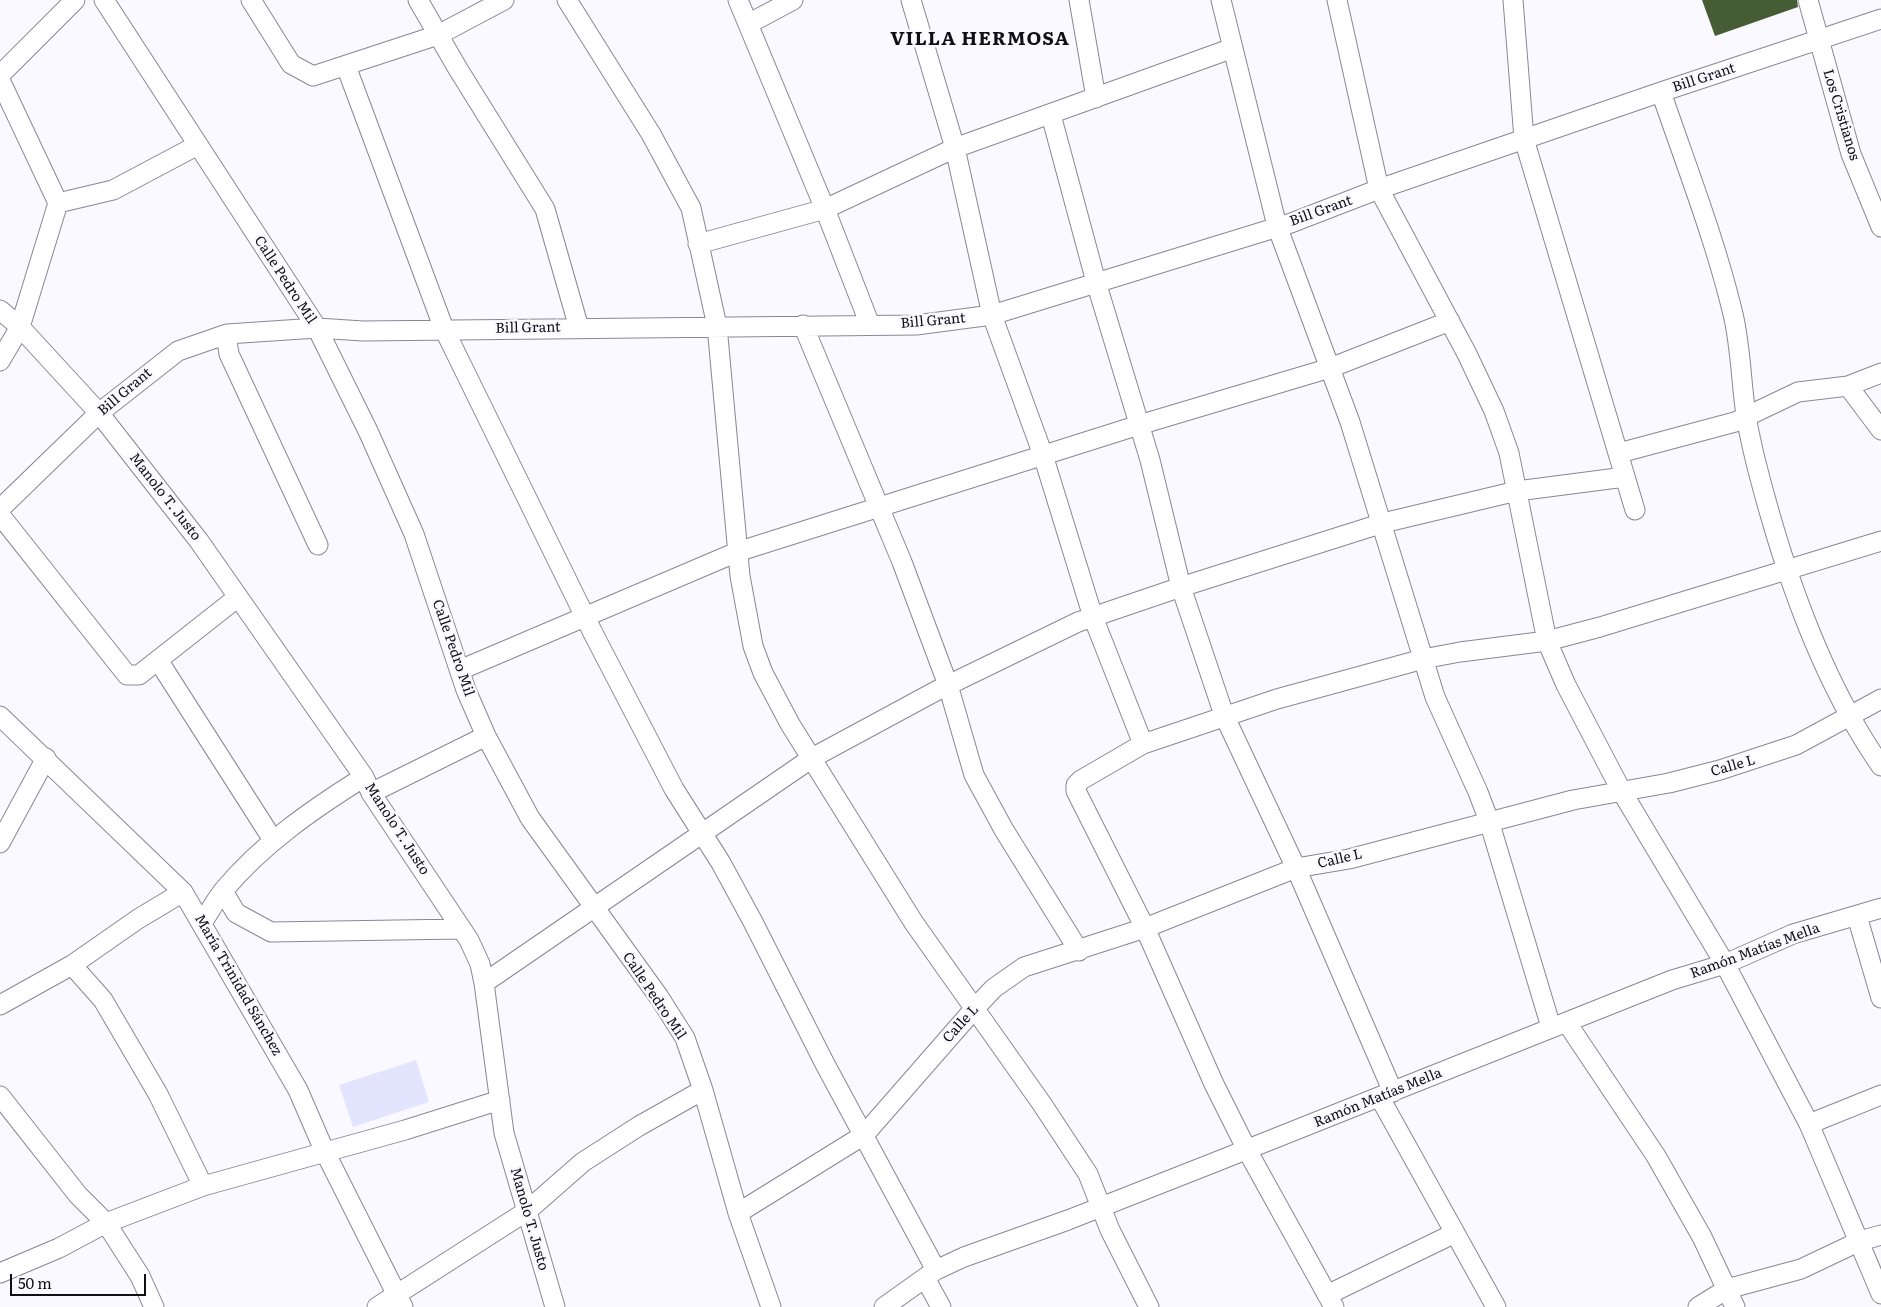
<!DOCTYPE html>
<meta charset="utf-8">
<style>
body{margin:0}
#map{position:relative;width:1881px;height:1307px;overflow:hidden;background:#f9f9ff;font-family:Literata,serif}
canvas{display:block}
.scale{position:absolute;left:10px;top:1274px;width:136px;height:22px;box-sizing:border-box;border:2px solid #0f0f14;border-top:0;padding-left:6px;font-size:15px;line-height:18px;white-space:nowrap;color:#0f0f14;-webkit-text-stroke:4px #f9f9ff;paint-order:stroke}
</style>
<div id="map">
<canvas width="1881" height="1307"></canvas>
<div class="scale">50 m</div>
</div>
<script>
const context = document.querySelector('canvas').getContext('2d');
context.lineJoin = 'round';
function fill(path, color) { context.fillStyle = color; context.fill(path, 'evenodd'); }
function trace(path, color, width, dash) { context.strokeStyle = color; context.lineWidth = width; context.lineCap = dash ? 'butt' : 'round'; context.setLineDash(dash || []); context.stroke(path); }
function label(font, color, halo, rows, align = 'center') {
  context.font = font + ' Literata,serif'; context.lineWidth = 5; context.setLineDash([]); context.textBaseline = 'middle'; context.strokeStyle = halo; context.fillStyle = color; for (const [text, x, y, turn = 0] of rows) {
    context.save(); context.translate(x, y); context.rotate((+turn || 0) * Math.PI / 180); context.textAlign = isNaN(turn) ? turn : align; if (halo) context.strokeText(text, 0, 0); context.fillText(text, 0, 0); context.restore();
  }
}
fill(new Path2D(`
 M416,1060L429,1102L353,1127L339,1085Z`), '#e3e5ff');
fill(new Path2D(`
 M1702,0H1797L1798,7L1715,36Z`), '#455c35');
const minor = new Path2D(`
 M104,0L317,328L368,431L414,534L466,690L486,736L530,818L659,997L685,1038L703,1090L738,1213L771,1307
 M251,0L291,64L313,76L438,35L504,0
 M418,0L458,69L545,209L579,328
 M567,0L651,134L691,208L717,326L740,576L753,646L763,673L790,724L914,923L1042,1104L1088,1174L1110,1230L1149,1307
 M738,0L825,209L870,325
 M911,0L955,148L992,315L1043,455L1093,617L1143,744
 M1079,0L1096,98
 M1221,0L1277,226L1350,422L1435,697L1478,792L1489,821L1551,1027
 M1337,0L1379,189L1467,354L1494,411L1509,453L1547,641L1566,685L1622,792L1725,964L1809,1124L1881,1294
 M1513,0L1524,139L1635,510
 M1808,0L1851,154L1881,227
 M748,24L793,0
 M346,66L444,329L593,633L674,789L721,863L753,922L825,1064L936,1270
 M0,75L75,0
 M0,80L58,203L20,327L0,361
 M1661,92C1686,165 1715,239 1733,314C1741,348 1741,382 1746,415C1751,448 1760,479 1769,511C1794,599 1828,690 1881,766
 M1051,115L1096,282L1150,460L1181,587L1224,715L1296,868L1393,1092
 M58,203L113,190L196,146
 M698,244L825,209L955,148L1233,48
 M0,310L20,327L99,413L199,541L364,777L371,793L469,940L480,964L484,983L504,1133L555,1307
 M803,325L902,562L948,685L974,775L1004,830L1079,951
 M226,335L229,354L318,545
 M1848,386L1881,430
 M1619,453L1735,422L1798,392L1848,386L1881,373
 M0,509L99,413L178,351L227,334L317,328L363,331L916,325L992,315L1291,223L1379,189L1661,92L1881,19
 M0,515L127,675H139L238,597
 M158,660L273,840
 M460,670L737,552L1139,425L1330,368L1450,321
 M0,716L183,892L298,1090L324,1150L403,1307
 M371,793L486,736
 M0,843L46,758
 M223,891L236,913L271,932L461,929
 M1857,916L1881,998
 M202,923C209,913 215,901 223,891C262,844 313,809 364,777
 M72,965L103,1000L158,1094L203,1186
 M484,983L812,758L936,691L1078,622L1181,587L1383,523L1517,491L1625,477
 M0,1005L72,965L138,919L183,892
 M1567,1023L1656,1156L1702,1237L1735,1307
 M0,1096L78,1195L106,1223L140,1276L154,1307
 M1380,1098L1455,1233
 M1809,1124L1881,1095
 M738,1213L864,1135L975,1008L994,988L1024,967L1145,928L1296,868L1349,859L1573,800L1669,783L1720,770L1796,745L1881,699
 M0,1273L59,1248L106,1223L203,1186L405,1130L500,1100
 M925,1278L941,1307
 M1327,1295L1455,1233L1496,1307
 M377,1307L527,1211L583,1162L639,1126L703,1090
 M884,1307L936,1270L964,1257L1068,1220L1213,1163L1672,980L1725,964L1793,934L1881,908
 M1334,1307L1247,1150L1214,1084L1145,928L1076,791V785L1081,780L1143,744L1277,699L1423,659L1460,652L1547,641L1600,627L1881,541
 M1698,1307L1727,1289L1801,1269L1860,1241L1881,1235`);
trace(minor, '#878896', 21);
trace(minor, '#fff', 19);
label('14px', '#0f0f14', '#f9f9ff', [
 ["Bill Grant",1704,78,-18],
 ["Los Cristianos",1841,115,73],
 ["Bill Grant",1321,211,-20],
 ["Calle Pedro Mil",285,280,57],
 ["Bill Grant",933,321,-5],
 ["Bill Grant",528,328,-1],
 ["Bill Grant",125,392,-40],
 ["Manolo T. Justo",165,497,52],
 ["Calle Pedro Mil",453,648,71],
 ["Calle L",1733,766,-16],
 ["Manolo T. Justo",397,829,57],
 ["Calle L",1340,859,-13],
 ["Ramón Matías Mella",1755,951,-20],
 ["María Trinidad Sánchez",238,985,60],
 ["Calle Pedro Mil",654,996,56],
 ["Calle L",961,1024,-48],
 ["Ramón Matías Mella",1378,1098,-22],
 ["Manolo T. Justo",529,1219,74]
]);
context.letterSpacing = '1px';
label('bold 19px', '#0f0f14', '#f9f9ff', [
 ["VILLA HERMOSA",980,39]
]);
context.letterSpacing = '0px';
</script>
